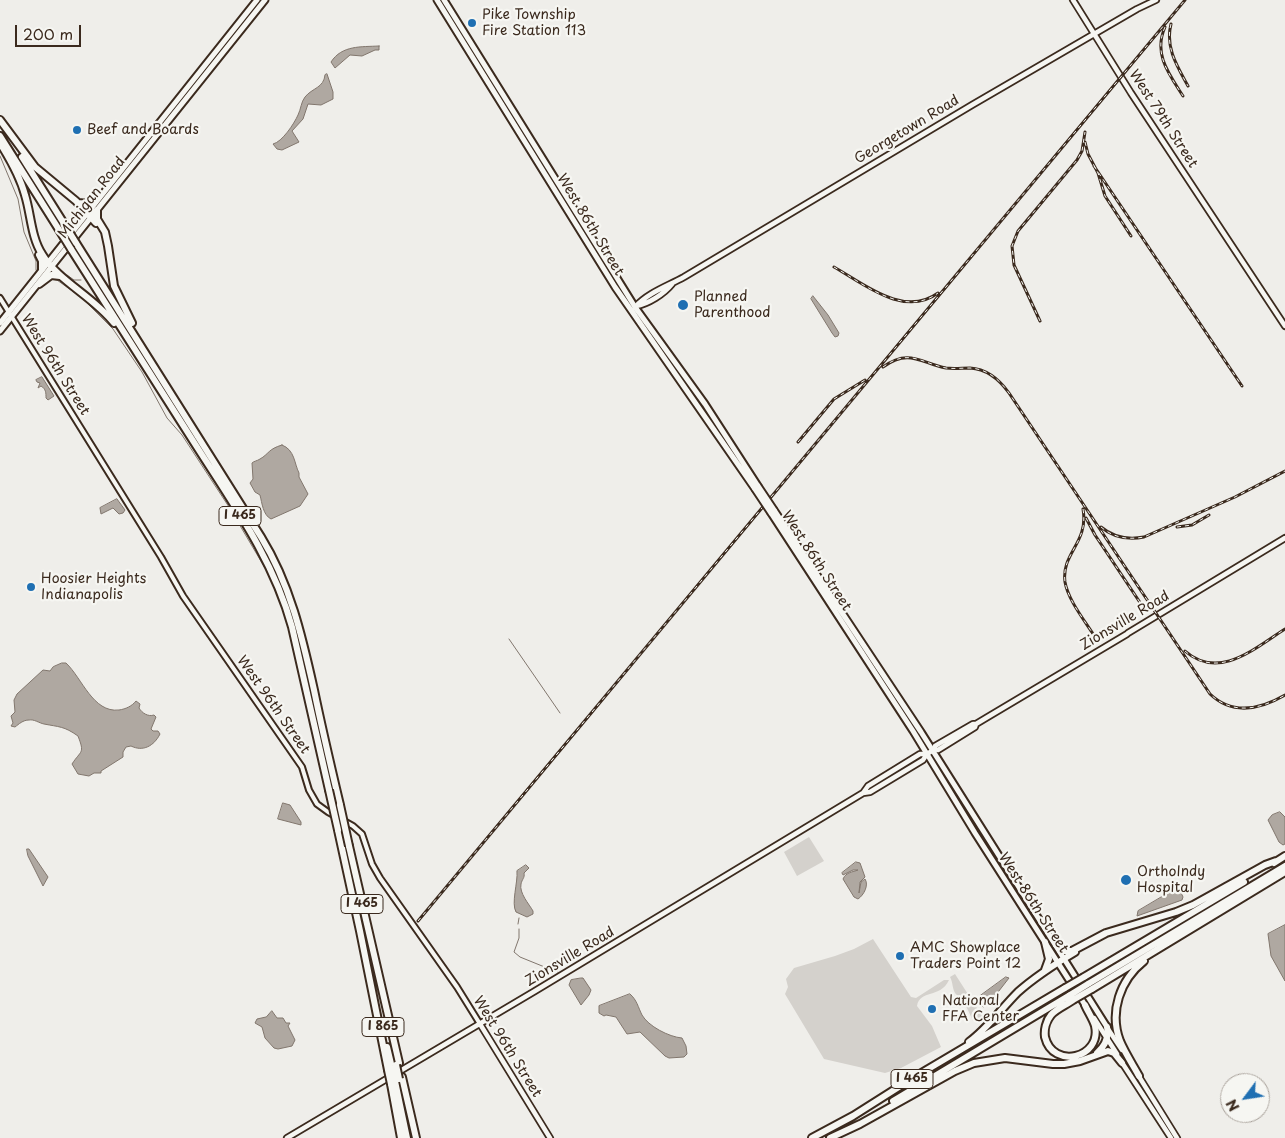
<!DOCTYPE html>
<style>
body{margin:0}
#map{position:relative;width:1285px;height:1138px;overflow:hidden;background:#efeeea;font-family:"Playpen Sans",sans-serif}
canvas{display:block}
.north{position:absolute;left:1220px;top:1073px;width:50px;height:50px;box-sizing:border-box;background:#f6f6f2;border:1px solid #aba49d;border-radius:50%;rotate:239deg;font-size:14px;font-weight:700;line-height:20px;text-align:center;color:#3b2a1e}
.north::after{content:'';display:block;margin:auto;width:18px;height:22px;background:#1f6fb2;clip-path:polygon(50% 0,100% 100%,50% 72%,0 100%)}
.scale{position:absolute;left:15px;top:25px;width:66px;height:22px;box-sizing:border-box;border:2px solid #3b2a1e;border-top:0;padding-left:6px;font-size:15px;line-height:18px;white-space:nowrap;color:#3b2a1e;-webkit-text-stroke:4px #f6f6f2;paint-order:stroke}
</style>
<div id="map">
<canvas width="1285" height="1138"></canvas>
<div class="north">N</div>
<div class="scale">200 m</div>
</div>
<script>
const context = document.querySelector('canvas').getContext('2d');
context.lineJoin = 'round';
function fill(path, color) { context.fillStyle = color; context.fill(path, 'evenodd'); }
function trace(path, color, width, dash) { context.strokeStyle = color; context.lineWidth = width; context.lineCap = dash ? 'butt' : 'round'; context.setLineDash(dash || []); context.stroke(path); }
function label(font, color, halo, rows, align = 'center') {
  context.font = font + ' "Playpen Sans",sans-serif'; context.lineWidth = 4.5; context.setLineDash([]); context.textBaseline = 'middle'; context.strokeStyle = halo; context.fillStyle = color; for (const [text, x, y, turn = 0] of rows) {
    context.save(); context.translate(x, y); context.rotate((+turn || 0) * Math.PI / 180); context.textAlign = isNaN(turn) ? turn : align; if (halo) context.strokeText(text, 0, 0); context.fillText(text, 0, 0); context.restore();
  }
}
fill(new Path2D(`
 M809,837L824,861L797,876L784,852Z
 M873,939L911,997L916,998L944,980H949C940,999 920,989 917,1006L932,1026L941,1047L901,1068L885,1073L824,1059L785,994L788,987L786,979L794,968L835,956L854,949Z
 M955,974L982,1016L980,1019L973,1021C970,1014 967,1008 964,1002C962,998 957,996 955,993C952,988 953,982 950,977Z`), '#d4d1cc');
const water = new Path2D(`
 M379,46V50H375L362,56L350,55L335,68L331,62C342,45 361,47 379,46Z
 M327,74L333,92V99L321,105L308,104L303,119L292,131L299,142L282,150L277,149L273,144C282,142 294,124 298,115C301,109 301,102 305,97C312,88 324,88 325,75Z
 M813,296L828,315L839,333L838,336L835,337L832,333L811,299Z
 M42,377L54,396L48,400L46,398C46,393 46,389 41,386L38,388L40,383L37,382L36,380Z
 M282,445C295,450 294,463 299,473V477L308,494L300,506L271,519C263,515 262,503 260,495L255,492L250,483L253,479L252,463C254,461 257,461 260,459C269,454 268,449 282,445Z
 M117,499L125,510L123,513L119,514L113,508L101,514L100,508Z
 M62,663H66C82,678 93,713 119,710C126,709 132,706 136,701L140,704L139,708C142,713 148,717 154,715L156,717L151,729L153,731H158L160,734C154,746 143,752 131,746L126,747L123,752V757L101,771V773H94L89,776L78,774L72,764C81,750 85,754 78,736C64,726 59,727 44,724C39,723 34,719 29,720C23,720 19,724 15,727L11,726L13,723L11,716L15,712L14,700L17,694L43,670L50,671L53,667Z
 M283,803L290,805L301,822V825L278,819Z
 M1280,812L1285,817V844L1283,845L1279,842L1268,820L1272,815Z
 M27,849H29L48,877L43,886L28,856Z
 M856,862L860,863L865,877L860,882L859,893L861,882L865,879C869,885 864,895 858,899L854,897L843,879C846,872 853,872 858,870H853L843,875L842,873Z
 M526,865L529,868L524,873C525,878 522,879 521,884C519,893 529,904 533,911V914L527,917L516,912C511,903 518,883 517,871Z
 M1175,889L1180,890L1183,897L1182,900L1137,916L1138,911Z
 M1285,925V981L1271,956L1268,934Z
 M1006,977L1009,978L988,1005L983,1007L976,999Z
 M581,978H583L591,990L589,995L581,1005L569,985L571,980Z
 M630,994C637,1000 638,1007 642,1015C648,1026 669,1037 682,1038L686,1046L687,1054L684,1057L669,1058L665,1056L640,1032L627,1034L616,1017L606,1015L604,1016L599,1013V1006Z
 M272,1011L277,1018H283L286,1023H290L288,1026L295,1040L292,1046L278,1049L274,1048L265,1038L262,1027L255,1023L257,1019L266,1017Z`);
fill(water, '#afa8a1');
trace(water, '#81766d', 1);
trace(new Path2D(`
 M0,156L18,199L24,232L36,261V270
 M67,275L74,280H81
 M51,279L57,280L82,298L113,329L142,372L167,418L182,435L229,507L265,568
 M509,639L560,713
 M518,924L519,918
 M519,929V938L514,952L520,957L552,970
 M555,971L558,972`), '#81766d', 1);
const tertiary = new Path2D(`
 M0,298L161,557L183,596L302,767L309,790L317,804L328,812L353,826L362,834L372,864L380,878L457,987L480,1024`);
const secondary = new Path2D(`
 M1073,0L1131,93L1285,326
 M636,306C648,304 664,294 672,284
 M635,307C649,292 668,286 684,277L972,105L1137,9L1156,0
 M1128,633L1285,538
 M935,749V746L973,724H976L986,718L1127,634
 M863,793L870,792L923,760L927,754L935,749L938,750L975,727L976,724
 M1094,1018L1117,1054
 M480,1024L550,1138
 M1108,1029L1122,1050
 M1121,1061L1171,1138
 M1138,1075L1177,1138
 M287,1138L535,991L863,793L868,786L920,754H927`);
const primary = new Path2D(`
 M437,0L615,287L755,489
 M444,0L635,307L705,404L758,486
 M0,323L257,0
 M0,331L265,0
 M774,510L921,732L1107,1027
 M771,513L913,731L975,833L1085,1005`);
const motorway = new Path2D(`
 M0,120L35,167L76,201L96,223
 M0,136L63,236
 M0,143C10,159 20,176 25,195C31,214 31,237 42,254C58,281 94,297 114,323
 M22,157L68,230
 M78,203L89,204L99,197
 M97,210V219L105,232L108,246L114,286L132,323
 M76,243L261,537C290,584 302,636 314,690C322,729 331,767 340,805
 M71,249C113,315 155,381 197,447C234,505 274,561 292,627L329,790
 M39,255L42,261V269
 M39,284L51,275L60,276
 M338,830L360,931L388,1070
 M349,846L399,1063
 M1274,863L1285,856
 M1056,945L1065,951H1072L1106,933L1176,912L1193,905L1265,865L1276,861
 M1045,970L1049,959L1045,942
 M1084,977L1244,882
 M1088,984L1285,866
 M1092,989L1285,872
 M1073,1000C1066,1005 1056,1009 1051,1015C1046,1021 1044,1030 1045,1037C1053,1070 1102,1058 1095,1026C1093,1019 1088,1012 1085,1005
 M969,1042C988,1028 1001,1009 1018,992C1036,976 1055,964 1075,952
 M387,1047L392,1068
 M1097,1053C1105,1046 1109,1037 1107,1027
 M1139,1076C1133,1065 1125,1053 1120,1041C1109,1012 1120,980 1144,961
 M402,1077L416,1138
 M395,1081L407,1138
 M391,1084L401,1138
 M893,1101L1070,995
 M812,1138L853,1116L913,1078L1065,988
 M830,1138L860,1124L955,1071L974,1063L1005,1058L1053,1064H1064L1080,1061L1108,1051L1114,1053L1122,1063`);
trace(tertiary, '#3b2a1e', 8);
trace(secondary, '#3b2a1e', 8);
trace(primary, '#3b2a1e', 9);
trace(motorway, '#3b2a1e', 10);
trace(tertiary, '#f6f6f2', 4);
trace(secondary, '#f6f6f2', 4.5);
trace(primary, '#f6f6f2', 5);
trace(motorway, '#f6f6f2', 6);
const rail = new Path2D(`
 M1171,24C1165,47 1177,66 1188,86
 M1165,27C1153,54 1169,74 1183,96
 M1085,142L1088,154L1098,173L1105,196L1131,236
 M1094,166L1242,386
 M834,267C864,284 904,318 938,293
 M1040,321L1014,265L1012,246L1018,231L1077,160L1082,151L1085,132
 M883,367C909,348 921,363 946,368C954,369 962,368 970,368C987,369 999,379 1009,393L1210,694C1233,716 1261,709 1285,695
 M798,442L834,399L865,380
 M1083,509C1089,543 1061,553 1065,582C1068,600 1085,621 1095,637
 M1086,518L1095,535L1143,607
 M1101,527C1114,538 1128,540 1144,537L1235,497L1285,471
 M1177,527L1192,525L1209,515
 M1185,651C1219,681 1255,648 1285,629
 M418,921L1185,0`);
trace(rail, '#3b2a1e', 3);
trace(rail, '#f6f6f2', 1, [4]);
const primaryBridge = new Path2D(`
 M758,486L774,510
 M755,489L771,513`);
const motorwayBridge = new Path2D(`
 M68,230L76,243
 M63,236L71,249
 M329,790L338,830
 M340,805L349,846
 M1065,988L1084,977
 M1070,995L1088,984
 M1073,1000L1092,989
 M396,1065L399,1079
 M392,1068L395,1081
 M388,1070L391,1084`);
trace(primaryBridge, '#3b2a1e', 9, []);
trace(motorwayBridge, '#3b2a1e', 10, []);
trace(primaryBridge, '#f6f6f2', 5);
trace(motorwayBridge, '#f6f6f2', 6);
for (const [x, y, r, color] of [
 [472,23,5,"#1f6fb2"],
 [77,130,5,"#1f6fb2"],
 [683,305,6,"#1f6fb2"],
 [31,587,5,"#1f6fb2"],
 [1126,880,6,"#1f6fb2"],
 [900,956,5,"#1f6fb2"],
 [932,1009,5,"#1f6fb2"]
]) { const dot = new Path2D(); dot.arc(x, y, r, 0, 2 * Math.PI); context.fillStyle = color; context.fill(dot); trace(dot, '#f6f6f2', 2); }
for (const [x, y, w] of [
 [240,516,42],
 [362,904,42],
 [383,1027,42],
 [912,1079,42]
]) { const box = new Path2D(); box.roundRect(x - w / 2, y - 9.5, w, 19, 4); context.fillStyle = '#f6f6f2'; context.fill(box); trace(box, '#3b2a1e', 1); }
label('bold 12px', '#3b2a1e', null, [
 ["I 465",240,516],
 ["I 465",362,904],
 ["I 865",383,1027],
 ["I 465",912,1079]
]);
label('14px', '#3b2a1e', '#f6f6f2', [
 ["Pike Township",482,15],
 ["Fire Station 113",482,31],
 ["Beef and Boards",87,130],
 ["Planned",694,297],
 ["Parenthood",694,313],
 ["Hoosier Heights",41,579],
 ["Indianapolis",41,595],
 ["OrthoIndy",1137,872],
 ["Hospital",1137,888],
 ["AMC Showplace",910,948],
 ["Traders Point 12",910,964],
 ["National",942,1001],
 ["FFA Center",942,1017]
], 'left');
label('14px', '#3b2a1e', '#f6f6f2', [
 ["West 79th Street",1163,119,57],
 ["Georgetown Road",907,130,-31],
 ["Michigan Road",92,198,-52],
 ["West 86th Street",590,225,59],
 ["West 96th Street",55,365,58],
 ["West 86th Street",816,561,57],
 ["Zionsville Road",1125,621,-31],
 ["West 96th Street",273,705,55],
 ["West 86th Street",1033,903,57],
 ["Zionsville Road",570,957,-31],
 ["West 96th Street",507,1047,58]
]);
</script>
